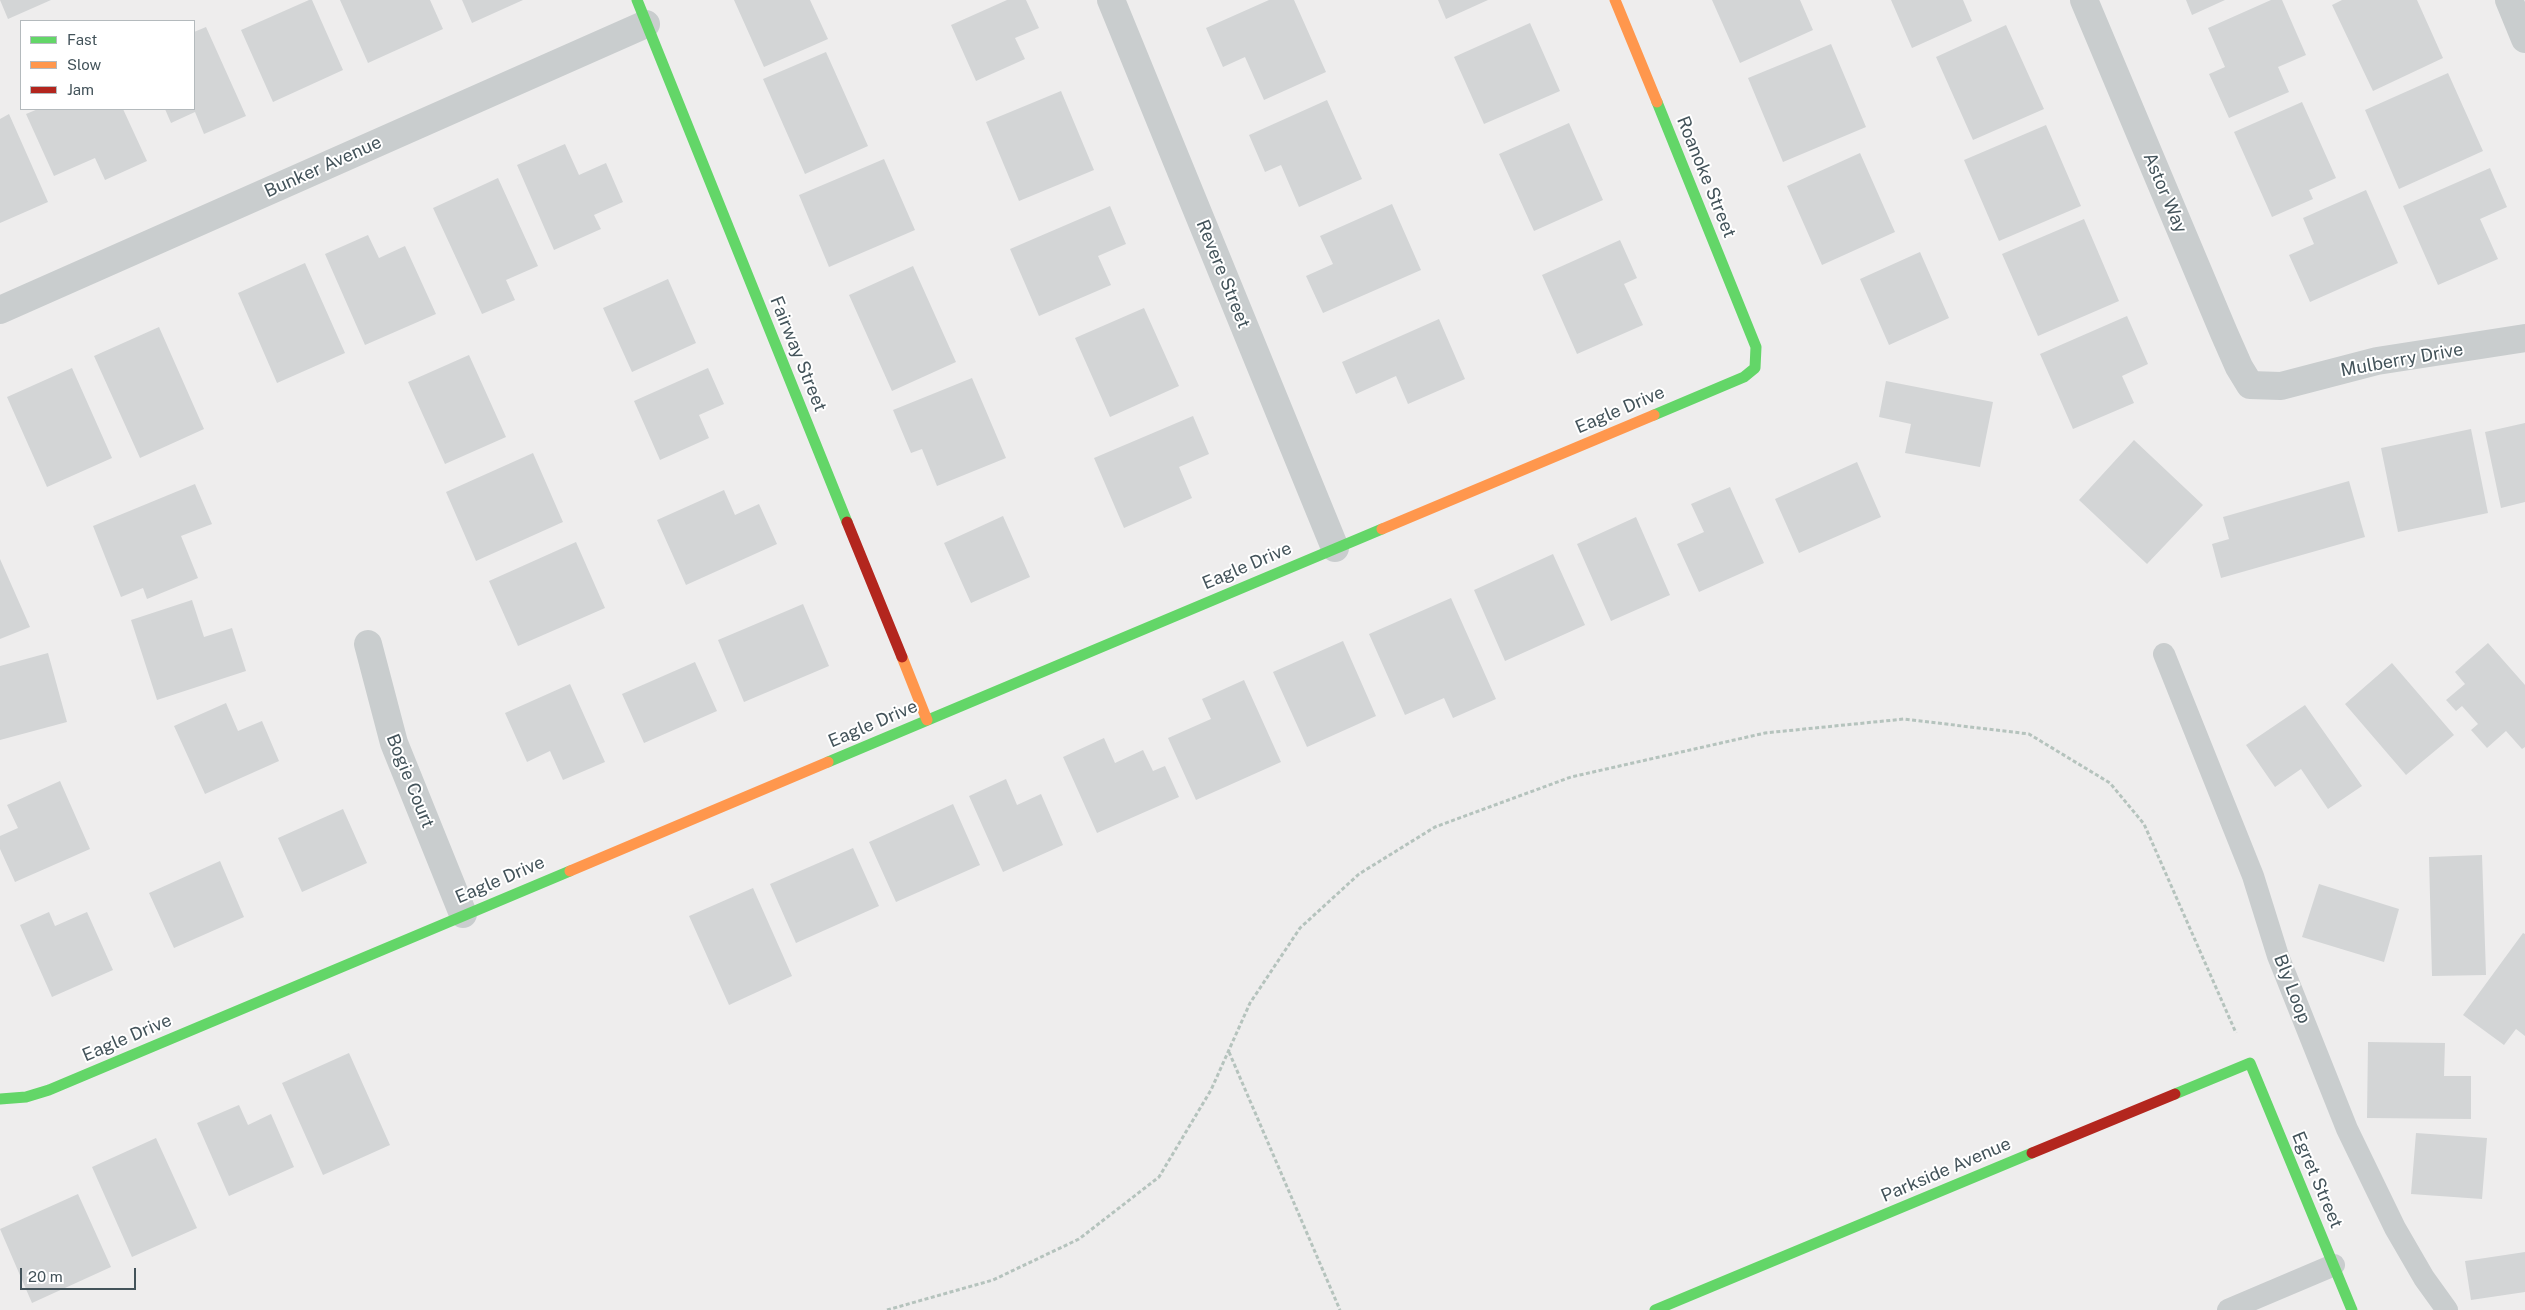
<!DOCTYPE html>
<style>
body{margin:0}
#map{position:relative;width:2525px;height:1310px;overflow:hidden;background:#eeeded;font-family:"Public Sans",sans-serif}
canvas{display:block}
.legend{position:absolute;left:20px;top:20px;width:175px;height:90px;box-sizing:border-box;background:#fff;border:1px solid #b4babd;margin:0;padding:6px 9px;list-style:none;font-size:15px;color:#43535a}
.legend li{display:flex;align-items:center;gap:10px;height:25px}
.legend b{width:25px;border:1px solid #b4babd}
.scale{position:absolute;left:20px;top:1268px;width:116px;height:22px;box-sizing:border-box;border:2px solid #43535a;border-top:0;padding-left:6px;font-size:15px;line-height:18px;white-space:nowrap;color:#43535a;-webkit-text-stroke:4px #fff;paint-order:stroke}
</style>
<div id="map">
<canvas width="2525" height="1310"></canvas>
<ul class="legend">
<li><b style="height:6px;background:#63d668"></b>Fast</li>
<li><b style="height:6px;background:#ff974d"></b>Slow</li>
<li><b style="height:6px;background:#b3261e"></b>Jam</li>
</ul>
<div class="scale">20 m</div>
</div>
<script>
const context = document.querySelector('canvas').getContext('2d');
context.lineJoin = 'round';
function fill(path, color) { context.fillStyle = color; context.fill(path, 'evenodd'); }
function trace(path, color, width, dash) { context.strokeStyle = color; context.lineWidth = width; context.lineCap = dash ? 'butt' : 'round'; context.setLineDash(dash || []); context.stroke(path); }
function label(font, color, halo, rows, align = 'center') {
  context.font = font + ' "Public Sans",sans-serif'; context.lineWidth = 4; context.setLineDash([]); context.textBaseline = 'middle'; context.strokeStyle = halo; context.fillStyle = color; for (const [text, x, y, turn = 0] of rows) {
    context.save(); context.translate(x, y); context.rotate((+turn || 0) * Math.PI / 180); context.textAlign = isNaN(turn) ? turn : align; if (halo) context.strokeText(text, 0, 0); context.fillText(text, 0, 0); context.restore();
  }
}
fill(new Path2D(`
 M0,0H51L8,19Z
 M309,0H312L343,70L273,102L241,30Z
 M340,0H430L443,29L368,63Z
 M462,0H523L472,23Z
 M734,0H810L828,39L764,67Z
 M1007,0H1026L1039,28L1015,38L1025,59L976,81L951,25Z
 M1269,0H1294L1326,72L1264,100L1245,57L1223,67L1206,28Z
 M1438,0H1488L1446,19Z
 M1712,0H1800L1813,30L1740,63Z
 M1891,0H1963L1972,21L1912,48Z
 M2186,0H2225L2192,15Z
 M2271,0H2282L2306,55L2278,67L2289,92L2229,118L2209,74L2225,67L2208,28Z
 M2342,0H2417L2443,58L2373,91L2332,5Z
 M1530,23L1560,91L1484,124L1454,57Z
 M2006,25L2044,109L1973,140L1936,57Z
 M206,27L246,116L204,134L195,112L171,123L165,109H194V32Z
 M1831,44L1866,127L1783,162L1748,78Z
 M826,52L868,146L805,174L763,79Z
 M2448,73L2483,151L2399,189L2365,110Z
 M1061,91L1094,170L1019,201L986,122Z
 M1327,100L1362,179L1299,207L1281,165L1265,172L1249,135Z
 M2302,102L2336,178L2309,190L2313,199L2272,217L2234,132Z
 M38,109H123L147,161L105,180L95,158L54,176L26,114Z
 M9,114L48,202L0,223V119Z
 M1569,123L1603,200L1534,231L1499,154Z
 M2046,125L2081,206L1999,241L1964,160Z
 M565,144L579,175L606,163L623,202L594,215L601,229L554,250L517,165Z
 M1860,153L1895,232L1822,265L1787,186Z
 M884,159L915,230L829,267L799,195Z
 M2490,168L2507,207L2480,219L2498,259L2438,285L2403,206Z
 M498,178L538,266L506,280L515,300L482,314L433,208Z
 M2366,190L2398,263L2310,302L2289,255L2314,244L2303,218Z
 M1392,204L1421,270L1323,313L1306,276L1333,264L1320,236Z
 M1110,206L1126,244L1098,256L1111,285L1039,316L1010,249Z
 M2084,219L2119,301L2038,336L2002,254Z
 M368,235L379,258L405,246L436,314L365,345L325,254Z
 M1620,240L1637,278L1624,284L1643,325L1577,354L1542,275Z
 M1920,252L1949,318L1889,345L1860,279Z
 M305,263L345,353L277,383L238,293Z
 M913,266L956,362L892,391L849,295Z
 M668,279L696,343L632,372L603,308Z
 M1144,308L1179,386L1110,417L1075,338Z
 M2127,316L2148,364L2122,376L2134,403L2073,429L2040,354Z
 M1439,319L1465,379L1408,404L1396,376L1356,394L1342,362Z
 M159,327L204,429L140,458L94,356Z
 M469,355L506,437L445,464L408,382Z
 M72,368L112,458L47,487L7,397Z
 M708,368L724,404L699,415L709,438L660,460L634,401Z
 M972,378L1006,458L937,486L922,449L911,453L893,410Z
 M1886,381L1993,402L1980,467L1905,453L1911,424L1879,417Z
 M1193,416L1209,454L1179,467L1192,498L1124,528L1094,458Z
 M2525,423V502L2501,508L2485,432Z
 M2471,429L2488,513L2398,532L2381,448Z
 M2134,440L2203,505L2147,564L2079,500Z
 M533,453L563,522L476,561L446,492Z
 M1857,462L1881,517L1799,553L1775,499Z
 M2349,481L2365,537L2221,578L2212,544L2229,539L2223,517Z
 M195,484L212,524L181,536L198,578L147,599L143,588L121,597L93,526Z
 M1730,487L1764,563L1699,592L1677,544L1704,532L1691,504Z
 M724,490L735,515L759,504L777,544L686,585L657,520Z
 M1003,516L1030,577L971,603L944,543Z
 M1636,517L1670,595L1611,621L1577,544Z
 M576,542L605,608L518,646L489,581Z
 M1553,554L1585,625L1505,661L1474,590Z
 M0,559L30,627L0,639Z
 M1451,598L1496,699L1453,718L1444,698L1405,715L1369,634Z
 M192,600L204,637L232,628L246,671L157,700L131,620Z
 M803,604L829,666L744,702L718,640Z
 M1343,641L1376,716L1307,747L1273,672Z
 M2488,643L2525,685V747L2522,749L2506,731L2487,748L2471,730L2478,724L2462,706L2456,711L2446,700L2465,684L2455,672Z
 M48,653L67,722L0,740V666Z
 M695,662L717,711L644,743L622,694Z
 M2392,663L2454,735L2406,775L2345,704Z
 M1244,680L1281,762L1196,800L1168,738L1211,719L1202,699Z
 M570,684L605,762L563,780L550,751L527,762L505,713Z
 M226,703L238,731L262,721L279,761L205,794L174,726Z
 M2305,705L2362,786L2328,809L2301,769L2275,787L2246,745Z
 M1104,738L1115,763L1143,750L1153,771L1165,766L1179,797L1097,833L1063,757Z
 M1006,779L1017,805L1041,794L1063,845L1003,872L969,796Z
 M60,781L90,849L15,882L0,849V836L18,828L7,805Z
 M953,804L980,865L896,902L869,842Z
 M343,809L367,863L302,892L278,838Z
 M853,848L879,906L796,943L770,884Z
 M2482,855L2486,975L2432,976L2429,857Z
 M220,861L244,917L174,948L149,893Z
 M2319,884L2399,909L2384,962L2302,937Z
 M753,888L792,976L729,1005L689,916Z
 M49,912L55,926L87,912L113,970L52,997L20,925Z
 M2523,933L2525,934V1036L2516,1029L2504,1045L2463,1015Z
 M2368,1042L2445,1043L2444,1076H2471V1119L2367,1118Z
 M349,1053L390,1145L323,1175L282,1083Z
 M239,1105L248,1125L271,1114L294,1167L229,1196L197,1123Z
 M2416,1133L2487,1138L2482,1199L2411,1194Z
 M156,1138L197,1228L132,1257L92,1167Z
 M78,1194L111,1267L32,1303L0,1229Z
 M2525,1252V1292L2471,1300L2465,1261Z`), '#d3d5d6');
trace(new Path2D(`
 M1229,1052L1340,1310
 M887,1310L993,1280L1079,1239L1159,1177L1211,1090L1250,1003L1300,928L1359,874L1435,827L1571,777L1765,733L1904,719L2029,734L2110,783L2144,824L2236,1033`), '#b5c3bd', 3, [4, 2.5]);
trace(new Path2D(`
 M2164,654L2253,876L2278,956L2347,1129L2395,1228L2424,1278L2447,1310
 M2228,1310L2334,1265`), '#c9cdce', 22);
trace(new Path2D(`
 M1111,0L1335,548
 M2084,0L2224,333L2239,367L2250,385L2281,386L2377,361L2525,338
 M2509,0L2525,39
 M0,310L646,24
 M368,644L394,743L463,914`), '#c9cdce', 28);
trace(new Path2D(`
 M637,0L847,522
 M1654,415L1744,377L1755,368L1756,347L1657,102
 M828,762L1382,529
 M2175,1094L2250,1063L2352,1310
 M0,1099L26,1097L49,1090L570,871
 M1655,1310L2032,1153`), '#63d668', 11);
trace(new Path2D(`
 M1615,0L1657,102
 M1382,529L1654,415
 M902,657L927,720
 M570,871L828,762`), '#ff974d', 11);
trace(new Path2D(`
 M847,522L902,657
 M2032,1153L2175,1094`), '#b3261e', 11);
label('18px', '#43535a', '#fff', [
 ["Bunker Avenue",323,167,-24],
 ["Roanoke Street",1706,177,68],
 ["Astor Way",2165,193,67],
 ["Revere Street",1223,274,68],
 ["Fairway Street",798,354,68],
 ["Mulberry Drive",2402,360,-10],
 ["Eagle Drive",1620,410,-23],
 ["Eagle Drive",1247,566,-23],
 ["Eagle Drive",873,724,-23],
 ["Bogie Court",410,781,68],
 ["Eagle Drive",500,880,-23],
 ["Bly Loop",2292,989,69],
 ["Eagle Drive",127,1038,-23],
 ["Parkside Avenue",1946,1170,-23],
 ["Egret Street",2317,1180,67]
]);
</script>
